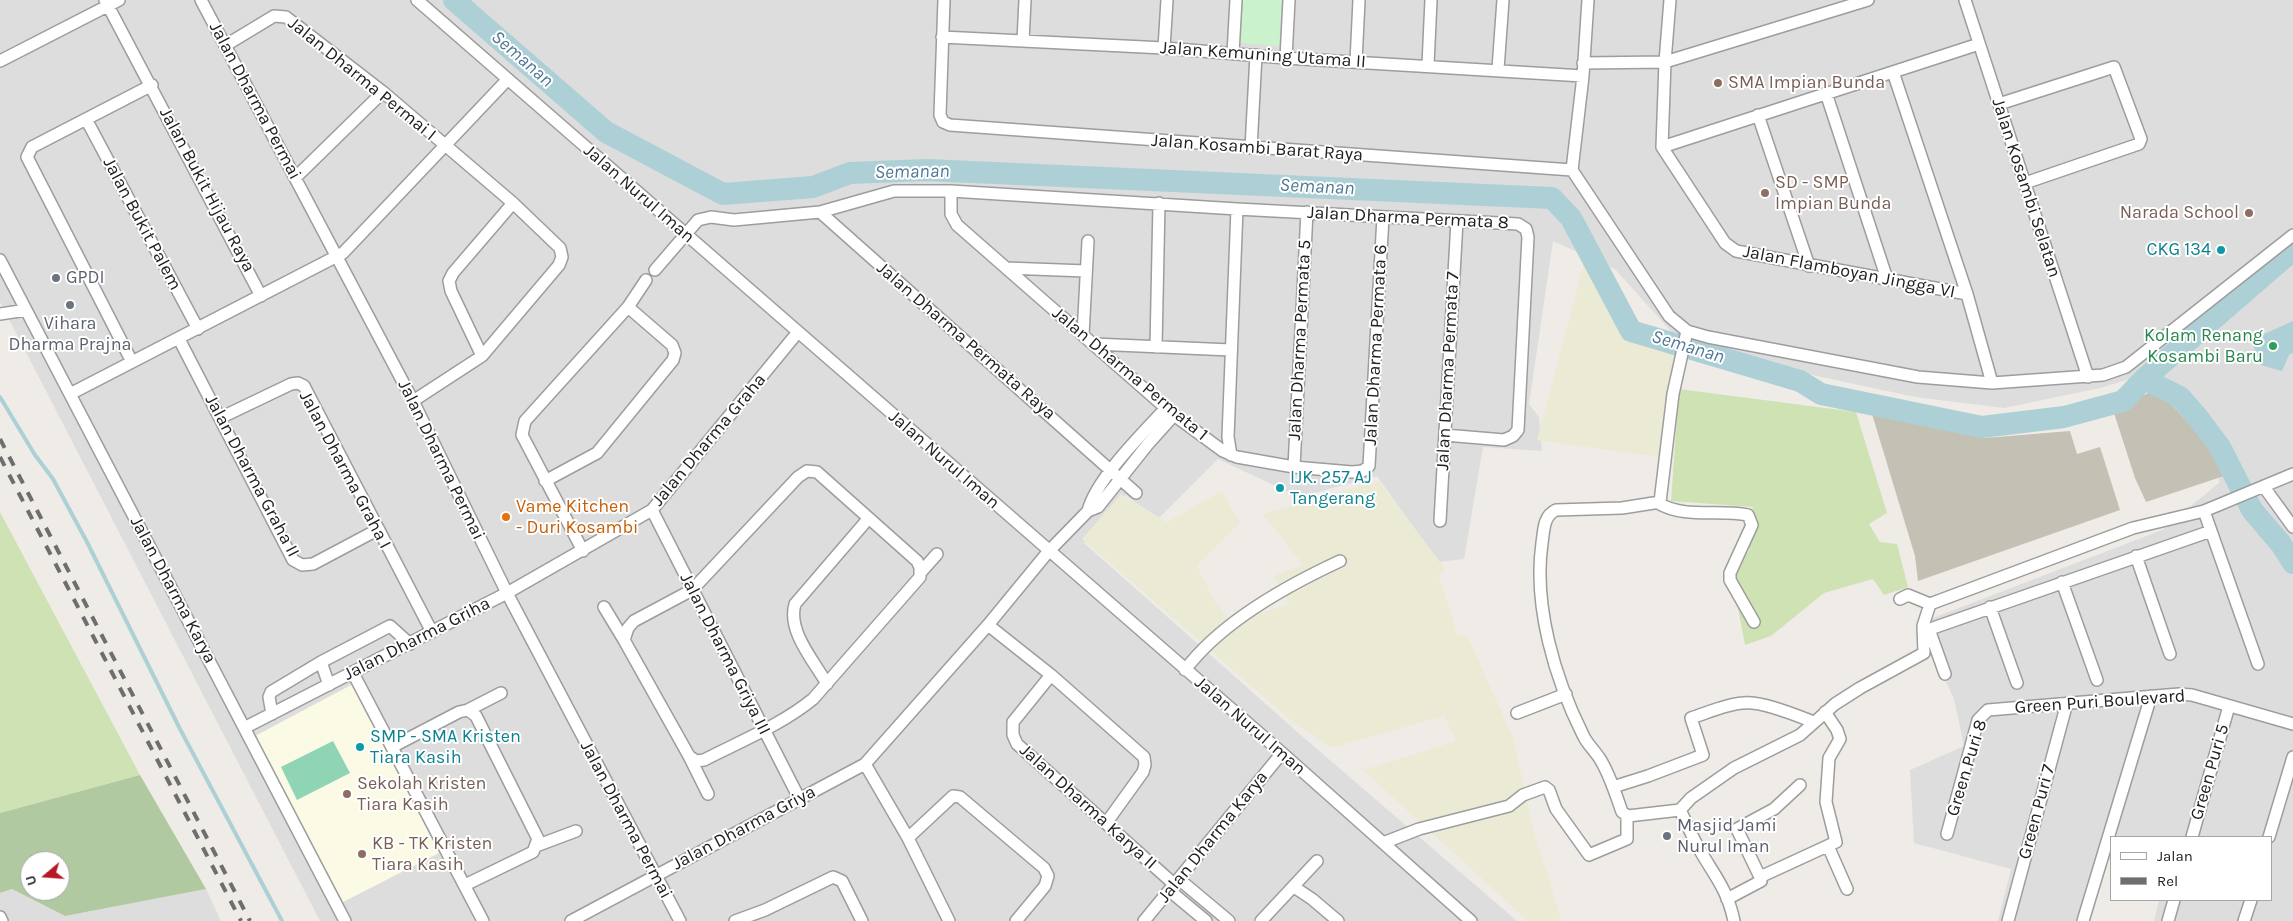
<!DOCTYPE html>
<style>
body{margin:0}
#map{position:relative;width:2293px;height:921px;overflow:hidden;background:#efece7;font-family:Karla,sans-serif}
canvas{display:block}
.legend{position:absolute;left:2110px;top:836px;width:162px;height:65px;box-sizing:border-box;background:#fff;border:1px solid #a6a6a6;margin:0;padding:6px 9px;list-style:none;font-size:15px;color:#202020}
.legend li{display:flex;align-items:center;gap:10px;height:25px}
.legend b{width:25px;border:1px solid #a6a6a6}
.north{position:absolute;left:20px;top:851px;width:50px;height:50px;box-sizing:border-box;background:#fff;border:1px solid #a6a6a6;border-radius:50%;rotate:252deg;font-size:14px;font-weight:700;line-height:20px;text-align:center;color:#202020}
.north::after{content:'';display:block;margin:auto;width:18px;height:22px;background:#b61925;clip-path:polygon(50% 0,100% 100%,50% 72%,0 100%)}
</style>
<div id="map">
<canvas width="2293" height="921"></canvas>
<ul class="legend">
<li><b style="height:6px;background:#fff"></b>Jalan</li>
<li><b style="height:6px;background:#6e6e6e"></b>Rel</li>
</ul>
<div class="north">U</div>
</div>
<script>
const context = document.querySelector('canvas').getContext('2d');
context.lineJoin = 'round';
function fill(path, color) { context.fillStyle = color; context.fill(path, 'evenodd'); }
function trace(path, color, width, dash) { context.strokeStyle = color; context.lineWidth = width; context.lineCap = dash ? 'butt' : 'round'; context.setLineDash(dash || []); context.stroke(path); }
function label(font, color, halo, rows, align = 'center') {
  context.font = font + ' Karla,sans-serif'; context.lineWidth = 4; context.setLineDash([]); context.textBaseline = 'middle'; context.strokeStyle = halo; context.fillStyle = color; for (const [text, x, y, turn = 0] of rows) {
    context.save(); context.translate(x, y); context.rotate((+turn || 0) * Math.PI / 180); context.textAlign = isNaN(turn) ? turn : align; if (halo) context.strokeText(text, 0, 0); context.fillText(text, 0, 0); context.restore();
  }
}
fill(new Path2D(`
 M0,0H2293V921H2154L2159,900H2272V837H2112V861L2106,859L2088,921H1998L2011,869L1914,843L1910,770L1964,746L1954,699L1925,636L1933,618L2162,530L2220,482L2195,438L2133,378L2100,388L2004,408L1915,397L1686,348L1615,269L1553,241L1529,404L1539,417L1542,451L1483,447L1464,559L1438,562L1377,476L1299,497L1218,459L1157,520L1126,495L1084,543L1303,737L1517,921H320L0,302Z
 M12,889L65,916L206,889L221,921H0V893Z`), '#ddd');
fill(new Path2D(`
 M353,684L439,853L343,902L255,736Z`), '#fbfae4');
fill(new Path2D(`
 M2150,392L2167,400L2191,426L2218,457L2227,475L2146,502L2135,478L2113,410Z
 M1872,414L1985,438L2070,431L2077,454L2100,447L2120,510L1918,581L1915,556Z`), '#c3c1b4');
fill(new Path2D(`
 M1585,259L1631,339L1676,355L1660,457L1537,440Z
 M1379,481L1446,570L1439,576L1458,636L1467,635L1513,737L1533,829L1562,921H1528L1363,770L1456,741L1444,716L1331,748L1287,717L1082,539L1121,494L1167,522L1222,491L1240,523L1197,566L1216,603L1232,622L1289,604L1274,576L1303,565L1263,514Z`), '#ebebd5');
fill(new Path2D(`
 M1679,389L1856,412L1887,513L1869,524L1880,542L1897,544L1908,587L1884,595L1873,579L1824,593L1771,636L1745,645L1731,572L1749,551L1753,507L1671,501Z
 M0,512L140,775L0,813Z`), '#cee2b4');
fill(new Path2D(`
 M140,775L206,889L65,916L12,889L0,893V813ZM30,861H60V891H30Z`), '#b0c9a1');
fill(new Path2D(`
 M1243,0H1282L1279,46L1240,43Z`), '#caf3cb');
fill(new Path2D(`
 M333,741L350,773L297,800L281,767Z`), '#8fd4b4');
fill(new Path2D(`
 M2293,321V353L2289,355L2282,371L2261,365L2251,340Z`), '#add0d7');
trace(new Path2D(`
 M0,397L35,455L53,479L87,542L180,729L282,921`), '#add0d7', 4);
trace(new Path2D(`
 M454,0L606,132L723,194L813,187L850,173L927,170L1552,198L1571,218L1631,331L1800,381L1821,394L1982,427L2064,417L2123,401L2144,379
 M2293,250L2144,379L2180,397L2199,419L2220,447L2252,510L2281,544L2293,563`), '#add0d7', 22);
const street = new Path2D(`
 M105,0L261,296
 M201,0L413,401L507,593L680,921
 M417,0L1282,753L1471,921
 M944,0L940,115L943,122L950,125L1572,170
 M1588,0L1583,76L1572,170L1669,316L1687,331L1708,337L1918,377L1992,383L2103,375L2126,367L2293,235
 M1670,0L1665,62L1662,147L1725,243L1736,251L1967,294
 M1965,0L2088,377
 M942,37L1164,48L1286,58L1583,76
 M1023,41L1025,0
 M226,45L274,16L286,17L383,92L513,203L560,248L562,257L559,265L482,356L413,401
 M1164,48L1167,0
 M1233,53L1236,0
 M1286,58L1289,0
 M0,61L119,0
 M1356,62L1359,0
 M1583,63L1665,62L1868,0
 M1428,65L1431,0
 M1498,69L1503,0
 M1893,72L1967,294L1992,383
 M1826,93L1887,279
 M1999,104L2114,67L2141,139L2139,144L2025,183
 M1758,115L1809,266
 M86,119L198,329
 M1662,147L1979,44
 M1251,148L1256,55
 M296,177L383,92
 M951,191V214L957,225L1174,415L1223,451L1237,457L1294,467L1352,472L1363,471L1369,466L1383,217
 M820,212L1136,493
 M0,260L345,921
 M1006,268L1086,271
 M655,270L698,220L711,217L734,220L820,212L894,191H951L1237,209L1518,224L1526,229L1528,237L1518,430L1513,436L1504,440L1445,435
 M0,314L26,310
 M1083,335L1088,241
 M179,339L293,560L302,565L313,564L377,530
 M1094,344L1231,350
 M1156,347L1159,203
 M482,356L451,291L449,281L453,273L513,203
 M132,362L27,157L32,147L152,85
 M70,394L343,253L508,79
 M220,418L291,384L298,383L304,386L432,632
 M1231,455L1228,437L1237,209
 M1294,467L1307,212
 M807,471L817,472L917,561L920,567V577L813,699C781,725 741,741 704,760L696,761L689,756L624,640L628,628L634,621L692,590L798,477Z
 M545,481L597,453L673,360L675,353L672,345L628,307
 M2264,487L2293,527
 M1658,503C1685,519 1718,509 1748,515L1752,525L1730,573V580L1754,622
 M652,510L799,798
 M1088,511C1096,479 1143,433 1166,408
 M2204,511L2258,664
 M1440,521L1457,221
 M583,551L522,435L525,421L628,307L646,280
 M2136,556L2170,654
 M921,572L937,554
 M2062,582L2097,680
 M1900,599L1908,595L1930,604L2133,528L2204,511L2293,474
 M604,607L624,640
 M1990,607L2017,683
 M988,625L1051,675L1144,757L1145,765L1143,772L1107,822
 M321,662L390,626L410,644
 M1185,670C1221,622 1286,586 1340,561
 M353,673L483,921
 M1945,674L1930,632L1933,628L2211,531
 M1051,675L1013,722V735L1017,744L1175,885
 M827,684C814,661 787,631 795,604L868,519
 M468,710L501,693
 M1517,713L1566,694
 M272,714L269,697L271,692L321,662L329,685
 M246,727L507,593L652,510L798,332
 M392,747L459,712L468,710L476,716L538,839L533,852L465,885
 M689,756L708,794
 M865,764L908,838L949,921
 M1613,787L1648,776L1703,755L1691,718C1707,713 1726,704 1743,703C1762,701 1795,715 1814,722
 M1680,810L1628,816L1622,812C1616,795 1610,775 1600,759C1595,751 1587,744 1583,735C1555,679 1533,606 1542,543C1544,531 1543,516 1556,510L1622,508L1660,502L1673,394L1687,331
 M1680,810L1691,798L1734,768L1800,735L1835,704L1860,688L1924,653L1923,626L1930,604
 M1680,810C1686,822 1691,834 1697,845C1712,873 1727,887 1734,921
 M1947,834L1978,720L1988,710L2179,694L2192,695L2293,724
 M2192,837L2229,706
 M2269,837L2293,757
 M908,838L953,796L960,797L1044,868L1048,876L1045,886L1016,921
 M1383,843L1419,829L1509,806L1523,795L1545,787L1549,790L1556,809L1589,855L1627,839V816
 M536,846L576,831
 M1828,846L1847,889
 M1760,877L1737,829L1774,809L1800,785
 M1180,880L1229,921
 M1294,887L1312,899L1338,921
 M1170,891L1206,921
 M1727,899L1761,881L1760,877L1836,842L1826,802L1829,758L1840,739L1837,730L1825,712
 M0,917L2,921
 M571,921L865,764L988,625L1048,552L1088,511L1098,507L1148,444L1174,415
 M735,921L765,910L833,877L842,881L862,921
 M1144,921L1282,753
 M1261,921L1317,861
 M2008,921L2067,703
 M2083,921L2151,696
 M2168,921L2174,900
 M2244,921L2251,900`);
trace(street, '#9d9d9d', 14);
trace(street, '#fff', 11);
trace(new Path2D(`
 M0,439L250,921
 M0,457L241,921`), '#6e6e6e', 4, [10, 10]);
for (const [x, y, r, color] of [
 [1718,83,5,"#8d6e63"],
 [1765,193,5,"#8d6e63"],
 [2249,213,5,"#8d6e63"],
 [2221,250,5,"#0f9aa8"],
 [56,278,5,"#6b7280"],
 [70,305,5,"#6b7280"],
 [2273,346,5,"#2e9e5b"],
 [1280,488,5,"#0f9aa8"],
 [506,517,5,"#e8710a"],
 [360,747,5,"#0f9aa8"],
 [347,794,5,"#8d6e63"],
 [1667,836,5,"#6b7280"],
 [362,854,5,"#8d6e63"]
]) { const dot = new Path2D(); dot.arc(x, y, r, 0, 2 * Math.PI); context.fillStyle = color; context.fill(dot); trace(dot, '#fff', 2); }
label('18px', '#202020', '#fff', [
 ["Jalan Kemuning Utama II",1263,55,4],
 ["Jalan Dharma Permai I",362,79,39],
 ["Jalan Dharma Permai",255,101,62],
 ["Jalan Kosambi Barat Raya",1257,148,4],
 ["Jalan Kosambi Selatan",2026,188,72],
 ["Jalan Bukit Hijau Raya",207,190,62],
 ["Jalan Nurul Iman",639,194,41],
 ["Jalan Dharma Permata 8",1408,218,3],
 ["Jalan Bukit Palem",142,224,62],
 ["Jalan Flamboyan Jingga VI",1849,272,11],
 ["Jalan Dharma Permata 5",1300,340,-87],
 ["Jalan Dharma Permata Raya",966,341,41],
 ["Jalan Dharma Permata 6",1376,345,-87],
 ["Jalan Dharma Permata 7",1448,371,-87],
 ["Jalan Dharma Permata 1",1130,374,40],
 ["Jalan Dharma Graha",709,440,-50],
 ["Jalan Dharma Permai",441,460,64],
 ["Jalan Nurul Iman",944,460,41],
 ["Jalan Dharma Graha I",345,470,62],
 ["Jalan Dharma Graha II",252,476,62],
 ["Jalan Dharma Karya",173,590,62],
 ["Jalan Dharma Griha",417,639,-27],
 ["Jalan Dharma Griya III",725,654,63],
 ["Green Puri Boulevard",2100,702,-4],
 ["Jalan Nurul Iman",1250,726,41],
 ["Green Puri 8",1967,768,-73],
 ["Green Puri 5",2210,772,-74],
 ["Jalan Dharma Karya II",1088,807,42],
 ["Green Puri 7",2037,812,-75],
 ["Jalan Dharma Permai",626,820,62],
 ["Jalan Dharma Griya",744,828,-28],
 ["Jalan Dharma Karya",1213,837,-51]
]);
label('18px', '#785e54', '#fff', [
 ["SMA Impian Bunda",1728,83],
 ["SD - SMP",1775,183],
 ["Impian Bunda",1775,204],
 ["Narada School",2239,213,"right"],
 ["Sekolah Kristen",357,784],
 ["Tiara Kasih",357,805],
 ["KB - TK Kristen",372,844],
 ["Tiara Kasih",372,865]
], 'left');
label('18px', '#0d838f', '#fff', [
 ["CKG 134",2211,250,"right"],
 ["IJK. 257 AJ",1290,478],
 ["Tangerang",1290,499],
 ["SMP - SMA Kristen",370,737],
 ["Tiara Kasih",370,758]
], 'left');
label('18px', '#5b616d', '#fff', [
 ["GPDI",66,278],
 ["Vihara",70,324,"center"],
 ["Dharma Prajna",70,345,"center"],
 ["Masjid Jami",1677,826],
 ["Nurul Iman",1677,847]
], 'left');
label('18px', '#27864d', '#fff', [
 ["Kolam Renang",2263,336],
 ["Kosambi Baru",2263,357]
], 'right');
label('18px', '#c56008', '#fff', [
 ["Vame Kitchen",516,507],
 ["- Duri Kosambi",516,528]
], 'left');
label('italic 19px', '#517895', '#fff', [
 ["Semanan",522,59,41],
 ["Semanan",912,172,-1],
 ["Semanan",1317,187,3],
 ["Semanan",1688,347,17]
]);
</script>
